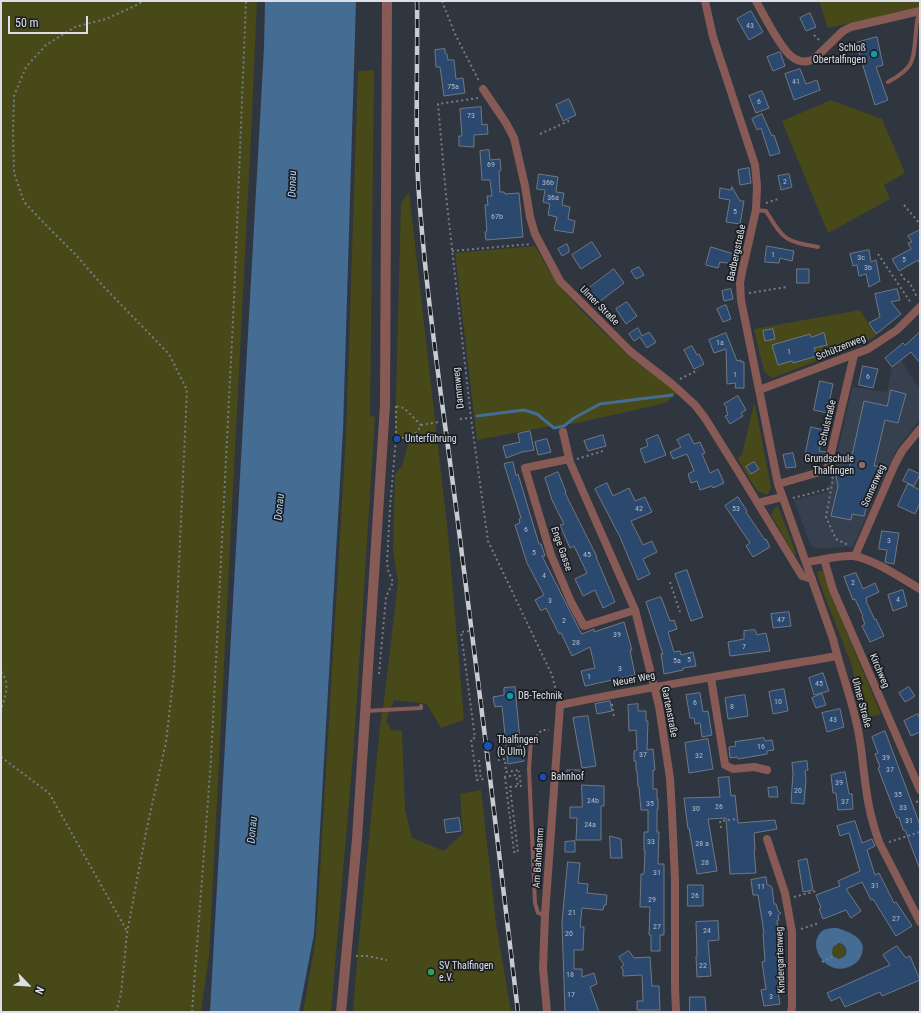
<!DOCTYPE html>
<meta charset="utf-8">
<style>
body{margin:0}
#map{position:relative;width:921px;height:1013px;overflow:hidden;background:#30363f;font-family:"Roboto Condensed",sans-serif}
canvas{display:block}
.frame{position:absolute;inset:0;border:2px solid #dce0e6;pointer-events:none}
.north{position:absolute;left:8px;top:965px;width:40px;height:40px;-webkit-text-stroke:3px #1a1d21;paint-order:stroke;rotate:115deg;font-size:11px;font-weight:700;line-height:16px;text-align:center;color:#dce0e6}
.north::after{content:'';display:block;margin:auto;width:14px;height:18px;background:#dce0e6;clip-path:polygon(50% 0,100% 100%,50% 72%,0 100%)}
.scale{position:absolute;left:8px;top:16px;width:80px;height:18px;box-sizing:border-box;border:2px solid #dce0e6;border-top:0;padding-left:5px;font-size:12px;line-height:14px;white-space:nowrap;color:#dce0e6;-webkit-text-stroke:3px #1a1d21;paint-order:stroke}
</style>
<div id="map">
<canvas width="921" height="1013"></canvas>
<div class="frame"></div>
<div class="north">N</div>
<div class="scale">50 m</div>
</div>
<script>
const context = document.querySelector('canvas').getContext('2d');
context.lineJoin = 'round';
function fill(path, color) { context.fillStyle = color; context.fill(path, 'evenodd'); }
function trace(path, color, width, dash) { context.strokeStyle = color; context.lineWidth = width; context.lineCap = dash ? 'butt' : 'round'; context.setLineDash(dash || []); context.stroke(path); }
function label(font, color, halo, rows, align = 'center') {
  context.font = font + ' "Roboto Condensed",sans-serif'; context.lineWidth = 3.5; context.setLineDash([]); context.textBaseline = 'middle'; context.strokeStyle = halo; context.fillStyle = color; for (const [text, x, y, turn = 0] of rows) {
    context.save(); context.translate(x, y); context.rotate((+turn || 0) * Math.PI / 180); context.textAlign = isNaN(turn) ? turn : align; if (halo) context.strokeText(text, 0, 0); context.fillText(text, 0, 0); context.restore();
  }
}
fill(new Path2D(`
 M901,360L920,390V419L897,449L879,487L853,547L815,548L810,544L794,500L827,492L826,488L831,482L852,387L887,392L892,367Z`), '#36404e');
fill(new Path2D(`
 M1,1H257L251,137L209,956L201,1012H1Z
 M819,1H920V8L828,28Z
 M374,70L370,416L375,417L354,743L331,1012H303L316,938L346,436L358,71Z
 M831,100L882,119L905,173L884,185L890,199L828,233L782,121Z
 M409,192L448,534L464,720L441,728L427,704L394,700L386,720L391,730L402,731L405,810L412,838L444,851L463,833L460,794L481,790L496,923L511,1012H353L358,950L380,727L384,701L398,582L393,549L395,474L402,466L409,441L395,436L401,203Z
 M535,246L556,282L582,311L630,357L678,392L666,403L577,423L545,427L477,440L455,253Z
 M860,310L876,336L862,344L772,378L764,371L754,329Z
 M754,404L755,405L771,487L768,494H765L757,491L737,458L742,455Z
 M778,506L796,553L794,555L771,515L775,508Z
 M819,571H823L826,575L829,591L881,714L864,718L851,663L823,592L817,573Z
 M832 951a7 7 0 1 1 14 0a7 7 0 1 1-14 0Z`), '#474919');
fill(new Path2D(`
 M265,1H356L343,430L314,934L299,1012H210L264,48Z
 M837,928C850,932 869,939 861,956C859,961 855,964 851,966C828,978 807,948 820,933C824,928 832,928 837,928ZM839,943C846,945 848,949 845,956L839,959L833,956L832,952L833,947Z`), '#456c93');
trace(new Path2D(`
 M477,416L524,410L537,414L554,428L564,426L574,418L600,404L672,395`), '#456c93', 3);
const building = new Path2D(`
 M751,11L763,32L749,40L737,19Z
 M810,13L816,27L806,31L800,18Z
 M877,37L883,65L876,67L888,100L875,105L856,43Z
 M445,49V53L447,54L448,60H454L456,79L463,78L465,93L444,96L440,67H436L435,50Z
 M780,52L785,66L773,71L767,57Z
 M800,69L806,84L817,80L820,90L794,100L785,74Z
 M762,91L769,108L756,113L749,96Z
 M569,99L576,115L563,121L556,105Z
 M481,107L482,125L487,124L488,134L474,135V147L459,146V136H462L460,109Z
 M762,114L772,136L774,135L780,153L770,156L761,128L757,130L752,119Z
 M489,150L490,160L500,159L501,170L499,171L500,192H504L505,194L519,193L523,237L486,240L485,232L487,231L485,205H488L487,196H492L490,180H482L480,151Z
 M749,168L751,183L740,185L738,170Z
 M539,174L558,177L556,192L564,193L562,205L570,207L568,219L575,221L573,233L554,230L557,217L548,215L550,204L543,202L545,190L537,189Z
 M789,174L792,187L781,190L778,176Z
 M732,187L740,201H744L740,224L726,222L730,200L719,198L720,188L731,190Z
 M920,230V264L918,260L899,271L892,259L911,249L908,243L912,242L908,236Z
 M592,242L601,256L581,269L572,255Z
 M567,244L569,249V252L562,256L558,249Z
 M767,246L794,251L792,261L780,258L779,263L765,262Z
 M711,247L737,255L735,265L723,262V263L720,262L718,268L706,265Z
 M869,250L871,262L876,260L880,281L869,287L866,274L859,276L857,265L853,266L850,254Z
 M639,267L644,275L636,279L631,271Z
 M614,269L624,283L598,303L588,289Z
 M797,269H809V283H797Z
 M731,289L733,299L724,301L722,291Z
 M897,289L900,300L891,302L901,314L876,334L869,323L880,317L875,294Z
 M627,302L637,316L626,324L616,309Z
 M726,305L731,319L723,322L717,309Z
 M638,328L642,336L649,332L656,342L647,348L640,337L634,341L629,334Z
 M773,329L775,339L765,341L763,331Z
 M920,332V363L911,352L892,367L885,358L903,343L905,345Z
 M726,333L737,361L741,360V362H744V388H735L736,383L727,384L726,349L714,353L709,340Z
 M824,333L827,345L814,348L817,356L793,363L792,361L778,365L772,345L810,334L811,337Z
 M692,346L697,355L699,354L704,364L694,369L684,350Z
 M863,366L878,369L873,388L859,385Z
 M820,381L833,384L827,413L814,410Z
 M891,390L906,394L898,423L885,420L874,466H878L880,481L872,482L864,516L852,514L851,520L831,516L838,486L835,472L849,469L864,401L887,406Z
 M738,396L746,410L741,413L743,416L730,424L725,416L728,415L726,409L727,408L724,404Z
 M811,427L824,430L819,451L826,452L823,461L805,457Z
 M530,431L534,450L522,452L506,458L503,446L520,442L518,434Z
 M689,434L694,444L700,442L705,453L702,454L710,473L718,469L724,483L713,488L712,486L700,490L697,481L691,483L688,474L694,471L687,454L673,459L670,452L681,447L677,440Z
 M603,435L606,446L588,451L584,441Z
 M658,435L666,455L645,463L640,449L648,446L646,440Z
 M547,439L551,452L538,455L535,442Z
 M793,453L796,467L786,468L783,455Z
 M513,462L516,476L518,474L539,544H541L545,556H542L580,631L582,634L594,629V632L624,622L632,650H630L635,675L585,686L581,671L595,668L590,647L572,656L561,633L559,634L546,608L541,611L535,600L544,595L527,563L515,525L520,523L519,519L521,518L504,464Z
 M754,462L759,469L751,474L746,467Z
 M909,469L920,474L914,486L903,481Z
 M558,472L566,492L565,493L597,557H596L615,602L603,608L595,590L583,596L575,579L587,573L574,546L570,548L560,525L564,524L552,500L545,478Z
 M607,483L613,496L629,488L635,501L645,497L652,512L631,521L643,545L652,541L657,552L643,559L650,574L638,580L620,537L595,489Z
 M908,484L920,490V503L915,514L898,506Z
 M738,497L747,511L746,512L765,540L766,539L770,547L753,557L746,546L750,543L725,506Z
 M882,531L899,533L894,564L885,562L887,550L879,549Z
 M687,570L703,617L691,621L675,574Z
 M856,573L863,589L875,583L879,592L866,598L867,601H866L875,620L876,619L884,636L870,642L862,626L865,624L862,617L863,616L855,599L853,600L844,577Z
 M903,590L907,606L893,611L888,595Z
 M661,597L670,621L674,620L677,629L668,632L674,652L680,651L681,655L693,652L696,666L683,668V670L664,674L661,654H663L646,602Z
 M789,612L791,626L773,628L771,614Z
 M755,630L757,635L766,633L770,651L730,656L728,642L744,639V631Z
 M823,673L829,691L814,695L809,678Z
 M515,687L521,751H523L524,761L508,764L502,706L495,707L493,697L504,695V688Z
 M909,687L915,696L905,702L899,693Z
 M784,689L788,711L773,714L769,692Z
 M700,693L703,712L708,711L712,735L702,737L700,723L695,724L694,718H690L686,695Z
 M822,694L826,705L816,708L812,698Z
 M745,695L748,716L728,719L725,698Z
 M610,701L612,711L597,714L595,704Z
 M638,704V711H646V721H648L647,750L653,749L655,770H653V789H657V799H658V809H657V832H659L658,864H664V935H660V951H651V935H649L650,907H640L641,874H644L645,851H644V832H648V810H641L639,787H638L637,771H636V761H634V751L637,750L636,730L629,731L628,705Z
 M840,709L844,727L827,732L822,713Z
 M918,714L920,719V732L911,736L904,721Z
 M588,716L596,766L582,768L573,718Z
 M885,731L920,825V867H919L905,830H903L899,817L897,818L878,768L880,767L875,754L878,753L872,737Z
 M764,738L765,741L772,740L774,750L767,751V754L738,759L737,757L730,758L729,747L736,746L735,742Z
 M708,739L713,769L689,773L685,743Z
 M807,761L808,770L805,771L806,779L804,804L791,803L793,773L792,763Z
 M567,770H580V779H567Z
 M845,772L849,794H852L853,809L838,810L836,793H833L831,775Z
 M729,777L731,796L735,795L738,823L775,820L777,829L754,833L755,850H754L756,873L730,874L726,818L708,819L717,871L697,874L689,828L688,829L684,798L720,797L718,778Z
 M582,785L604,786V806H601V840H576L577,818H570V807H582Z
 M777,787L778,797H769L768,788Z
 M459,818L461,831L446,833L444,820Z
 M855,821L862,843L872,839L875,846L867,850L875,875L879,873L894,903L896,902L912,926L896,936L873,899L871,900L862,882L846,889L861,911L851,918L846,910L823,919L819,909L821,908L816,895L840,886L838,881L860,871L849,833L840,836L837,826Z
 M610,836L621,839L622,858H611Z
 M575,841V852H565V842Z
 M807,859L813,890L803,892L798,861Z
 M568,862L580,863L578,883L588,884L587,893L607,895L606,905H604L603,910L582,908L580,927H584L583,950H574V969H582V977L594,973L597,984L590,987L599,1012H565L562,923Z
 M766,877L767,884L772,887L774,904H776L778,911L781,913L778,916L779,920H777L779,938L782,940L780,942L781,953H776L780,977H777L779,986L777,987L780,1004L764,1006L761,990L766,989L762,962L765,961L763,933H764L758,895H753L751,880Z
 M688,885H703V906H688Z
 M718,921L719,940L708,941L711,976L697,977L696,956H697L696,922Z
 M897,946L906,958L910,956L920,980L882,996L880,992L845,1007L840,997L831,1001L827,993L890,965L883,955Z
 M629,951L634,958L650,957L652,986H659L660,1010H637V1001H643L642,975L623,976V970L621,967L624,965L619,957Z
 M690,997H705L706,1012H690Z`);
fill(building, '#2b486f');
trace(building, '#717882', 1);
trace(new Path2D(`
 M442,1L455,34L479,81
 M814,35L820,41
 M478,98L438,104L446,195L471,418L488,541L552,675L558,698
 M540,134L571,120
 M766,203L778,199
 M904,205L920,224
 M452,251L531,244
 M878,254L911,303
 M901,274L903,278L910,283L916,295L920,294
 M749,293L787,287
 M680,379L698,370
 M460,419L471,418
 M421,425L438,422
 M396,438V406
 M577,459L603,451
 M832,477L833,479L826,517L836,539L846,544L847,547
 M793,498L831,488
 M670,582L680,612
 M469,631L461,632L475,738L471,739L477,780L484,779
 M1,672C11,683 5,698 1,709
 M379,674L386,597L393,582L388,570L387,562L390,508L396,438H409L418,431L421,425L404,408L395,406
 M612,704L614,717
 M536,736L542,730H549
 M1,757L49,793L127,931
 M479,760L481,780
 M498,760L505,759L506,772L520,770
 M504,777L516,775L518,786
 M505,777L514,852H518L510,787L521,786L519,771
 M916,802L920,801
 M721,828L720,821L737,819
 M889,842L920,832
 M794,897L816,891
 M801,929L819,923
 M356,956H367L387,960
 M822,962L833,956
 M116,1012L121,994L127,933L146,832L166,742L174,673L187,390L169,354L103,286L75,254L44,223L24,202L14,173L13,131L14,96L26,67L46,45L75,27L106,19L139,4L142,1
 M192,1012L211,760L234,300L246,1`), '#777c84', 2, [2, 3]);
trace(new Path2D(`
 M888,82C916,67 913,60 916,31C916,24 918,18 919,12
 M756,210L766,211C784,240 784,241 818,247
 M366,711L421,708V706
 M531,740L529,769L535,903L538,913L545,915`), '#885a55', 4);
trace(new Path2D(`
 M705,1L713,37L755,165L757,186L756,210L742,272L740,283L741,300L778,484L833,639C840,669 852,699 858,730C862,749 863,769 866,788C868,806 873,825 879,842L920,922
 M756,1C764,15 779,46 791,56C798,62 806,63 814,59L843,31L851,27L920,11
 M483,89L506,123L514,138L525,186L530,217L535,234L560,281L631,352L672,384L695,405L705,418L743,479L802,576L812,579
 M759,390L868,349L897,330L920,307
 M563,432L570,462L635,610L659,706L670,778L672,813L675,880V987L676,1012
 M569,459L525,468L551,555L571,602L584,626L635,610
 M778,484L827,470L854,355
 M758,503L782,497
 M855,556L895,464L902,451L920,429
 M824,559L833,590L920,790
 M807,562C822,560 838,555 853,556C872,558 903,579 920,589
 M711,678L725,765L733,769L754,767L767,770
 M767,839L785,893L792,932V1007L791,1012
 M547,1012L543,968L545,915L560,705C652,686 745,672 837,656`), '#885a55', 8);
trace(new Path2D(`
 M341,1012L357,839L385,405L387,1`), '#885a55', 10);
const rail = new Path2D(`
 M417,1C418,61 415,120 418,180C426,306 447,430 462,555C482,707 500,860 518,1012`);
trace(rail, '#c7cbd2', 4.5);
trace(rail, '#1a1d21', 3, [9]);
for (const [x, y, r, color] of [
 [874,54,4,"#0f9aa8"],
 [397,439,4,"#1a4fb4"],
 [862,465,4,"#8d6e63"],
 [510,696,4,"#0f9aa8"],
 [488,746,5,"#1a4fb4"],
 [543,777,4,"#1a4fb4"],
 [431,972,4,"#2e9e5b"]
]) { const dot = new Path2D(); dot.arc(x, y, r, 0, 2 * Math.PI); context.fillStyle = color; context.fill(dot); trace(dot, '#1a1d21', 1.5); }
label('8px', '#b0bac8', null, [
 ["43",750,26],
 ["41",796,82],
 ["75a",453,87],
 ["6",759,102],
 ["73",471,116],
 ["69",491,165],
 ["2",785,182],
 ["36b",548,183],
 ["36a",553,198],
 ["5",735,212],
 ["67b",497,217],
 ["1",773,255],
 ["3c",861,258],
 ["5",904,260],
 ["3b",868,268],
 ["1a",720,343],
 ["1",789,352],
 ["1",735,375],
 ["6",868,377],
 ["42",639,509],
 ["53",736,509],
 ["6",526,530],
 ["3",889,541],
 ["5",534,553],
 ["45",587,555],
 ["4",544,576],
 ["2",853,583],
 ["4",898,600],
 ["3",550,601],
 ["47",781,620],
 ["2",564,621],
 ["39",617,635],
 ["28",576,643],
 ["7",744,647],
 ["5",689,660],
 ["5a",677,661],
 ["3",620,669],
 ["1",589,677],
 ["45",819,684],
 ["10",778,702],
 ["6",695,703],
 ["8",732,707],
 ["43",833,720],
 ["16",761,747],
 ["37",643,755],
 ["32",699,756],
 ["39",886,758],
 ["37",890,770],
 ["39",839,783],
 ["20",798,791],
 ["35",898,795],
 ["24b",593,801],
 ["37",845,802],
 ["35",650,804],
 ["26",719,807],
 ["33",903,808],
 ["30",696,809],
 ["31",909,821],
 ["24a",590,825],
 ["33",651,842],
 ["28 a",702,844],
 ["28",705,863],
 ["31",657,873],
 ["31",875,886],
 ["11",761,887],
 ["26",695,896],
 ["29",652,900],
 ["21",572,913],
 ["9",770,914],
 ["27",896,919],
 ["27",657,927],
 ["24",707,931],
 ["20",569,934],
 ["22",703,966],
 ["18",570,975],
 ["17",571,995],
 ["3",771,997]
]);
label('10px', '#dce0e6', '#1a1d21', [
 ["Schloß",866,48,"right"],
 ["Obertalfingen",866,60,"right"],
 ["Unterführung",405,439],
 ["Grundschule",854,459,"right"],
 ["Thalfingen",854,471,"right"],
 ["DB-Technik",518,696],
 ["Thalfingen",497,740],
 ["(b Ulm)",497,752],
 ["Bahnhof",551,777],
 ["SV Thalfingen",439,966],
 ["e.V.",439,978]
], 'left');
label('10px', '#dce0e6', '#1a1d21', [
 ["Badbergstraße",737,253,-78],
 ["Ulmer Straße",599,306,45],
 ["Schützenweg",841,348,-22],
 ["Dammweg",459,388,-96],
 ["Schulstraße",828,423,-77],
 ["Sonnenweg",874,486,-66],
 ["Enge Gasse",561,549,71],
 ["Kirchweg",879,671,67],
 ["Neuer Weg",634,680,-11],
 ["Ulmer Straße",861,703,75],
 ["Gartenstraße",669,712,79],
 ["Am Bahndamm",539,858,-86],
 ["Kindergartenweg",781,960,-92]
]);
label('italic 11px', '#add0f5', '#1a1d21', [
 ["Donau",293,184,-89],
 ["Donau",280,507,-85],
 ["Donau",253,830,-85]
]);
</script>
